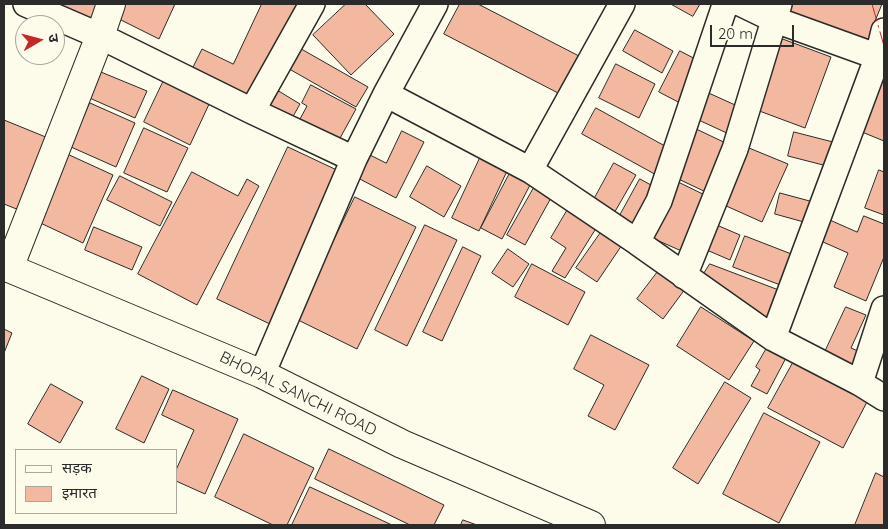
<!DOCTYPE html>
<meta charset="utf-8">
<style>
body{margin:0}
#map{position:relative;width:888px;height:529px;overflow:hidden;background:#fdfbea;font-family:Quicksand,"Noto Sans Devanagari",sans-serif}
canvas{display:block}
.frame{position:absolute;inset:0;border:5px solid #2b2b2b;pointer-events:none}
.legend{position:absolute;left:15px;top:449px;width:162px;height:65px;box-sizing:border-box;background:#fdfbea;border:1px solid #a9a89e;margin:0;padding:6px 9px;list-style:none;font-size:15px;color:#2b2b2b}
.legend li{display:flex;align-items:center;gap:10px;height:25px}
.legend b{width:25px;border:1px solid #a9a89e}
.north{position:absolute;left:15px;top:15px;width:50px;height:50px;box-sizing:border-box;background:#fdfbea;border:1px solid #a9a89e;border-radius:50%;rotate:82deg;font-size:14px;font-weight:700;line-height:20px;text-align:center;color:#2b2b2b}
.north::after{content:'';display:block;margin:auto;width:18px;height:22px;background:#c62828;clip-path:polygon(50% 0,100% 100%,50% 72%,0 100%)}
.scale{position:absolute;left:710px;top:25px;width:84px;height:22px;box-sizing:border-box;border:2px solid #2b2b2b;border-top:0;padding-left:6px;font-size:15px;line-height:18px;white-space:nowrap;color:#2b2b2b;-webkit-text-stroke:4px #fdfbea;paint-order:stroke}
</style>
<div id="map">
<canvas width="888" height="529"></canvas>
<div class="frame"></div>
<ul class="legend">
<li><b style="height:6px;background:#fdfbea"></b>सड़क</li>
<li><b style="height:14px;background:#f2b8a0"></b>इमारत</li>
</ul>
<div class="north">उ</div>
<div class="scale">20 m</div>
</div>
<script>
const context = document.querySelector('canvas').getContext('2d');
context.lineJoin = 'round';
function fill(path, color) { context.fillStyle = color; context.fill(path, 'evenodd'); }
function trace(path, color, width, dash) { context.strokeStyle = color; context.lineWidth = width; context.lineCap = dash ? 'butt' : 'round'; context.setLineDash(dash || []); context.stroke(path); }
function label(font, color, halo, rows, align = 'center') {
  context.font = font + ' Quicksand,sans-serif'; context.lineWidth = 4; context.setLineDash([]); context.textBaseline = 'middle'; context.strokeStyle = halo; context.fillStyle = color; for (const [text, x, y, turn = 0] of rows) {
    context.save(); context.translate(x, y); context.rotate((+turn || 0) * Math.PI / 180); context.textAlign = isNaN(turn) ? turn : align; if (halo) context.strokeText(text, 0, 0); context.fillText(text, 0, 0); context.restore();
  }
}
const building = new Path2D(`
 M58,4H99L91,20Z
 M119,4H175L159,39L113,16Z
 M262,4H298L251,99L192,69L202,49L233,64Z
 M346,4H365L394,34L351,75L313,35Z
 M460,4H478L579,56L560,94L444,34Z
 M671,4H700L693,16Z
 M789,4H882L873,26L875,52L784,16Z
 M635,30L673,51L662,73L623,51Z
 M780,38L831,57L805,128L754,109Z
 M296,46L368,87L356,107L284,66Z
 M680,51L703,63L682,104L659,92Z
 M616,64L655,84L639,118L599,98Z
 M96,70L147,91L135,118L85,96Z
 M884,71V141L857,130Z
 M165,78L211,100L190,145L144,122Z
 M311,85L356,109L339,140L300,119L307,106L302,103Z
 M272,87L300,104L291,120L262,104Z
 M702,90L744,109L731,135L690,116Z
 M90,103L135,123L116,167L71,147Z
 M596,108L674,151L660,177L582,134Z
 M4,120L58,142L29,214L4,204Z
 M692,127L732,146L710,194L670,175Z
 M144,128L188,148L167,192L124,173Z
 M402,131L424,142L396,198L356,177L368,154L386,163Z
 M794,132L833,142L827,166L788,156Z
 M288,147L341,172L270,324L217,299Z
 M749,148L788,164L762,222L724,205Z
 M65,153L113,175L83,243L34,220Z
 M480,158L507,171L479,231L452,218Z
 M614,163L636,175L613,215L592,203Z
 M427,166L461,186L444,217L410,197Z
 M879,170L884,172V215L865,208Z
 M192,172L238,196L247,179L259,186L197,305L138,274Z
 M510,173L530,185L502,239L481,228Z
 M120,176L172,202L160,226L107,200Z
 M640,179L660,190L639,230L618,219Z
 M676,181L711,198L686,253L650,237Z
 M535,186L552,196L525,245L507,235Z
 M780,193L817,203L811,224L775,214Z
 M355,197L416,227L357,349L296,319Z
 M571,204L600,222L565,278L552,271L566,248L551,238Z
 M864,216L884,224V257L866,301L834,287L848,253L814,238L823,217L857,232Z
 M712,223L740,235L730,260L702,248Z
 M425,225L457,240L407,346L375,330Z
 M94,227L142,247L132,270L85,250Z
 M604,228L624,242L597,282L576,268Z
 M745,236L794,255L783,286L733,267Z
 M463,247L481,256L442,341L423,332Z
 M508,249L529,264L513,287L492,273Z
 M532,264L585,292L568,325L515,297Z
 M710,264L784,292L764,325L698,283Z
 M663,265L688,285L663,319L637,299Z
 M701,307L754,341L729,380L677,346Z
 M846,307L866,315L851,348L865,354L858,370L824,354Z
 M4,329L12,333L4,353Z
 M591,335L649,365L615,430L588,416L604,385L574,369Z
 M768,346L787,356L767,394L751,386L760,370L756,367Z
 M794,361L868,400L843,448L768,408Z
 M142,376L169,389L144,443L116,429Z
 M725,382L751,398L698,484L673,468Z
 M51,384L83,402L60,443L28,424Z
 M173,390L238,419L205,494L176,481V470L194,430L162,415Z
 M764,413L820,442L779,523L723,494Z
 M244,434L314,468L287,525H273L215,497Z
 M329,449L444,505L434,525H410L315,479Z
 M876,473L884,477V525H855Z
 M310,487L392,525H292Z
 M463,520L477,525H461Z`);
fill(building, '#f2b8a0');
trace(building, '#2b2b2b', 1);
const minor = new Path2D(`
 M26,4L100,36L252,111L354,159
 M742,4L773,19L884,59
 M386,94L530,170L637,242L773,338L860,383L884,398
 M252,111L312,4
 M530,170L622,4
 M637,242L659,201L724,8L729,4
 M684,276L735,149L779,4
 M773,338L878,56L884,31
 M262,374L354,159L386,94L435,4
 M860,383L884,309`);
const tertiary = new Path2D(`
 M9,268L100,36L111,4`);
const primary = new Path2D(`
 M4,266L262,374L402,444L591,525`);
trace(minor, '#2b2b2b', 28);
trace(tertiary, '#2b2b2b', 30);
trace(primary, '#2b2b2b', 30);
trace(minor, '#fdfbea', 25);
trace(tertiary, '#fdfbea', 28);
trace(primary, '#fdfbea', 28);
trace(new Path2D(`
 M872,4L884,46`), '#c62828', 1, [18, 4, 2.5, 4]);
label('16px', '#2b2b2b', '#fdfbea', [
 ["BHOPAL SANCHI ROAD",298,394,26]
]);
</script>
